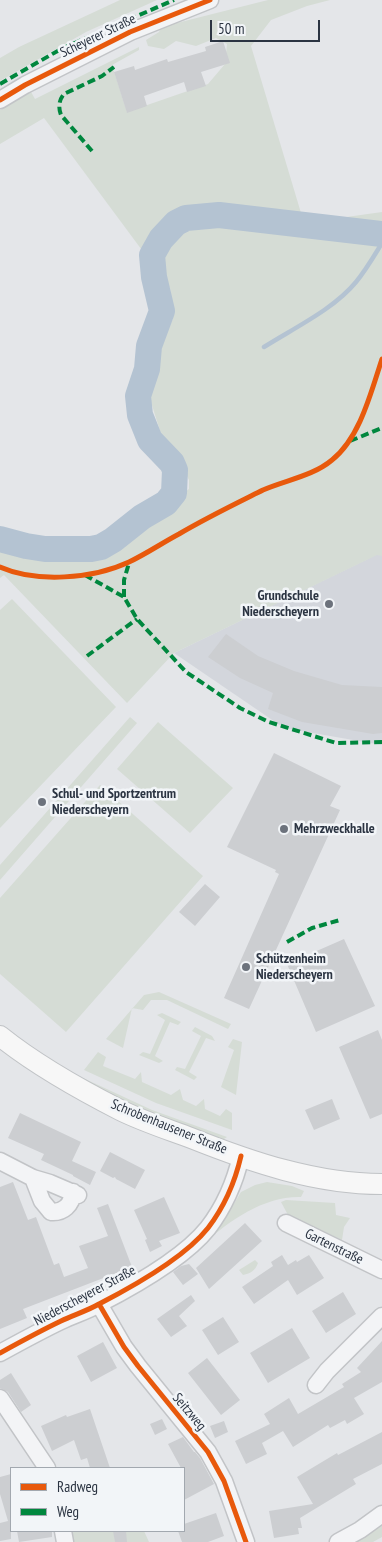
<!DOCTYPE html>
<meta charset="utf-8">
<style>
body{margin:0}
#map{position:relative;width:382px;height:1542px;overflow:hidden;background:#e4e6e9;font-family:"PT Sans Narrow",sans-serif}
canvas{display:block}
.legend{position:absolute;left:10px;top:1467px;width:175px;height:65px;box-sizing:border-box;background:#f2f5f8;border:1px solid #a2a8af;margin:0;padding:6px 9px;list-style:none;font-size:15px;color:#2b3442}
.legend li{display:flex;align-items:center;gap:10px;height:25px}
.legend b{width:25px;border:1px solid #a2a8af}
.scale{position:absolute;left:210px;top:20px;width:110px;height:22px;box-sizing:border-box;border:2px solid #2b3442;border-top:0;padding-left:6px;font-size:15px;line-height:18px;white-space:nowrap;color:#2b3442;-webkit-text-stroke:4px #f2f5f8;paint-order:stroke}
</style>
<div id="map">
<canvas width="382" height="1542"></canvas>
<ul class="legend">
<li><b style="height:6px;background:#e8590c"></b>Radweg</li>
<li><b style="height:6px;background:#00873e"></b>Weg</li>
</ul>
<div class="scale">50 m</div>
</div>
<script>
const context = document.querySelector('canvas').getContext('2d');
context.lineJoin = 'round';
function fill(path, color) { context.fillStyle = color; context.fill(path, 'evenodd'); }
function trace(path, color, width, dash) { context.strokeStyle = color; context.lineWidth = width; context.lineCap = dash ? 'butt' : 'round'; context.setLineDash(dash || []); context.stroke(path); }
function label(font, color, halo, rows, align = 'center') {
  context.font = font + ' "PT Sans Narrow",sans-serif'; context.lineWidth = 5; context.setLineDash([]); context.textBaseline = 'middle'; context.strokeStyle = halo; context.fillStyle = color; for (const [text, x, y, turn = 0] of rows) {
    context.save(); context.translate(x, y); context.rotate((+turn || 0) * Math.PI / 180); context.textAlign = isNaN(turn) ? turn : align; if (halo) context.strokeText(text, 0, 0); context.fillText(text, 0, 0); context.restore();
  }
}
fill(new Path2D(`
 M382,552V745L284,728L174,653Z`), '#d3d6dc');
fill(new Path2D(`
 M120,0H157L86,32L0,81V58L19,47Z
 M268,0H330L307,6L271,20L251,46L304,223L382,212V556L377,555L174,653L127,703L4,575L0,578V544C31,555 65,561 97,557L90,540H113L129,529L163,513L169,509L175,499L189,489V480L186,474L161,434L151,402L150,394L159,368L158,344L173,319L170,288L44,118L0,144V110L31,92L35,99L139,47V50L112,65L127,112L208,84L225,64L227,44L216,38L196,46L176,41L164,49L148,46L146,40L159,32L161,27Z
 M12,599L116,707L0,828V610Z
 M130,717L137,723L0,880V865Z
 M158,722L233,788L190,833L117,769Z
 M100,785L203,876L66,1032L0,974V898Z
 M159,992L231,1024L228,1029L167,1000H151L143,1010L132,1008L123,1048L106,1039L144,995Z
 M162,1013L181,1022L178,1025L170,1022L155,1056L163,1061L159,1063L139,1055L143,1052L150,1054L165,1020L157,1015Z
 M195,1027L212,1036L215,1041L206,1038L189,1072L197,1077L194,1080L175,1070L177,1067L185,1069L201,1036L192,1031Z
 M233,1039L242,1042L236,1095L221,1087L234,1050L228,1047Z
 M98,1052L106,1057L103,1066L135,1079L141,1072L142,1082L171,1095L180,1089L183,1100L196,1106L204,1099L205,1109L220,1116L226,1109L232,1113V1130L156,1103L84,1070Z
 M83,1078L152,1110L227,1137L224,1139H218L123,1101L85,1083Z
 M267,1182L292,1186L304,1191L301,1197C264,1196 231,1220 204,1243L203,1242L227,1215L241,1192L255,1185Z
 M286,1200L335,1203L336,1215L350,1218L344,1227L342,1240L288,1215L281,1202Z
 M255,1260L258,1263C255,1271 251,1273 243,1275L239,1270Z
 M382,1518V1537L373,1542H345Z
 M70,1531H144L149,1542H73Z`), '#d5dcd5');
trace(new Path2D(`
 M264,347C294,328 334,309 356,282C366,270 374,256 382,243`), '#b4c3d2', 4.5);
trace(new Path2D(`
 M0,539L26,546L45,549H91L101,547L113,540L142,517L166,503L174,493L175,470L172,463L150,440L140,415L138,396L147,369L149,346L162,311L154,277L152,255L161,239L176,223L186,218L219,215L382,234`), '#b4c3d2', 26);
fill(new Path2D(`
 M223,41L230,63L201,72L206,86L187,92L184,82L144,96L147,106L127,113L114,72L134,66L135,70L167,59L168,62L206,51L205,47Z
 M226,634L258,656L294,671L342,685L382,687V733L373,734L302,722L268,709L273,693L240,678L208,657Z
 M274,753L341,786L330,806L340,810L249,1009L224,998L279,874L275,872L276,870L227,847Z
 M205,884L220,897L195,926L179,912Z
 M344,939L375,1006L316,1032L287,964Z
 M378,1030L382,1040V1114L370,1119L339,1047Z
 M332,1099L340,1119L314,1130L305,1110Z
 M20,1113L81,1142L72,1161L96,1172L90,1185L73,1176V1175L41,1160L44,1154L8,1138Z
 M110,1152L145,1170L135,1189L116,1179L115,1177L113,1178L100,1171Z
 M13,1182L28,1220L36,1217L54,1265L59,1263L64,1277L88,1268L79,1246L108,1236L97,1208L108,1204L132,1267L23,1309L27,1318L0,1329V1187Z
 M164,1197L180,1233L159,1241L162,1246L150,1252L145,1240L147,1239L134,1210Z
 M245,1223L262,1241L209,1289L196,1268Z
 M282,1255L288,1265L296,1260L297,1262L309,1255L324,1278L297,1295L288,1280L254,1304L242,1287L273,1266L271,1262Z
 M189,1264L198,1274L183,1285L173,1272L181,1266Z
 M343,1292L356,1314L326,1333L312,1311Z
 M191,1295L195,1301L179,1316L187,1326L171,1337L157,1319Z
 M223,1317L239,1342L218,1355L202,1330Z
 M292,1328L310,1358L268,1383L250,1353Z
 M382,1341V1382L354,1398L364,1414L347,1424L345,1420L330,1428L328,1425L293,1447L283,1431L262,1443L267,1454L246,1464L235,1441L270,1424L264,1414L289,1398L298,1414L344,1387L342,1384L361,1372L357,1368Z
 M103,1342L117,1368L91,1382L77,1356Z
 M207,1358L240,1400L221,1415L188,1373Z
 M11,1373L31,1405L21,1412L8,1392L0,1388V1380Z
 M90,1409L110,1468H90L87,1458L81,1460L74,1440L52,1451L41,1426L66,1415L67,1417Z
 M162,1419L167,1429L155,1435L150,1424Z
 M224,1421L228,1432L215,1438L210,1426Z
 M382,1432V1464L353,1479L356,1484L300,1518L302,1528H298L299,1534L274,1538L269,1511L313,1504L297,1477L337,1453L338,1455Z
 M183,1437L194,1452H195L200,1458L214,1484L184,1500V1468H181L168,1444Z
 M11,1474V1539L0,1541V1523L8,1521L0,1494V1477Z
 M216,1513L224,1536L208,1542H182L178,1531H184V1524Z
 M17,1531H52V1537L19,1542Z
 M113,1531H126L127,1542H115Z`), '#ccced1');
const minor = new Path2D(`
 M0,100L25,85L130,32L210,0
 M0,1161L33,1178L50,1183L78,1195
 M33,1178L42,1201L51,1212C63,1213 72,1205 73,1192
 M286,1223L382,1270
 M99,1304L124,1347L138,1366L208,1452L224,1481L246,1542
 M0,1353C20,1342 40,1331 61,1321C73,1315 87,1311 99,1304C132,1287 185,1257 208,1228C224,1207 235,1182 241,1156
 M316,1385L327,1371L382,1316
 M0,1398L47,1468
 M63,1531L65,1542
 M338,1542L360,1530L382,1514`);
const major = new Path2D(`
 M0,1036C36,1065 79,1089 120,1110C142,1121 167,1129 191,1138C251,1162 316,1184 382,1184`);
trace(minor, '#c2c4c7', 19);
trace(major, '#c0c3c6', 22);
trace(minor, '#f3f4f6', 16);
trace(major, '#f7f7f7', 20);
trace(new Path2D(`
 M0,84L61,49L174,0
 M92,151L61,115C58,107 59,100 64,94L102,76L114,67
 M350,441L382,428
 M85,575L124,597L137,619L186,672L240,708L269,722L336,743L382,742
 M124,597V580L129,563
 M87,656L137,619
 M287,942L312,928L340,920`), '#00873e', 4, [8, 4]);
trace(new Path2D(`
 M0,100L25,85L130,32L210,0
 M0,567C36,583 93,579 129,562C146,554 162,543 179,534C206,518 235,504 263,490C286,480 313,476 332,460C360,438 371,392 382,359
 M99,1304L124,1347L138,1366L208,1452L224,1481L246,1542
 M0,1353C20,1342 40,1331 61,1321C73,1315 87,1311 99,1304C132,1287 185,1257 208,1228C224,1207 235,1182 241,1156`), '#e8590c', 5);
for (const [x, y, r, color] of [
 [329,604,5,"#6c727c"],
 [42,802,5,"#6c727c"],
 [284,829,5,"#6c727c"],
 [246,967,5,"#6c727c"]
]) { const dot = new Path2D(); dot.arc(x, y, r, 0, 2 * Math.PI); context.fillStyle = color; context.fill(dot); trace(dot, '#f2f5f8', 2); }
label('14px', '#2b3442', '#f2f5f8', [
 ["Scheyerer Straße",98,36,-26],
 ["Schrobenhausener Straße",169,1127,22],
 ["Gartenstraße",334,1247,26],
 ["Niederscheyerer Straße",85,1296,-28],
 ["Seitzweg",189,1412,50]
]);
label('bold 14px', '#2b3442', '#f2f5f8', [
 ["Grundschule",319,596,"right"],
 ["Niederscheyern",319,612,"right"],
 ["Schul- und Sportzentrum",52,794],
 ["Niederscheyern",52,810],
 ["Mehrzweckhalle",294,829],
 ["Schützenheim",256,959],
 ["Niederscheyern",256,975]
], 'left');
</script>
